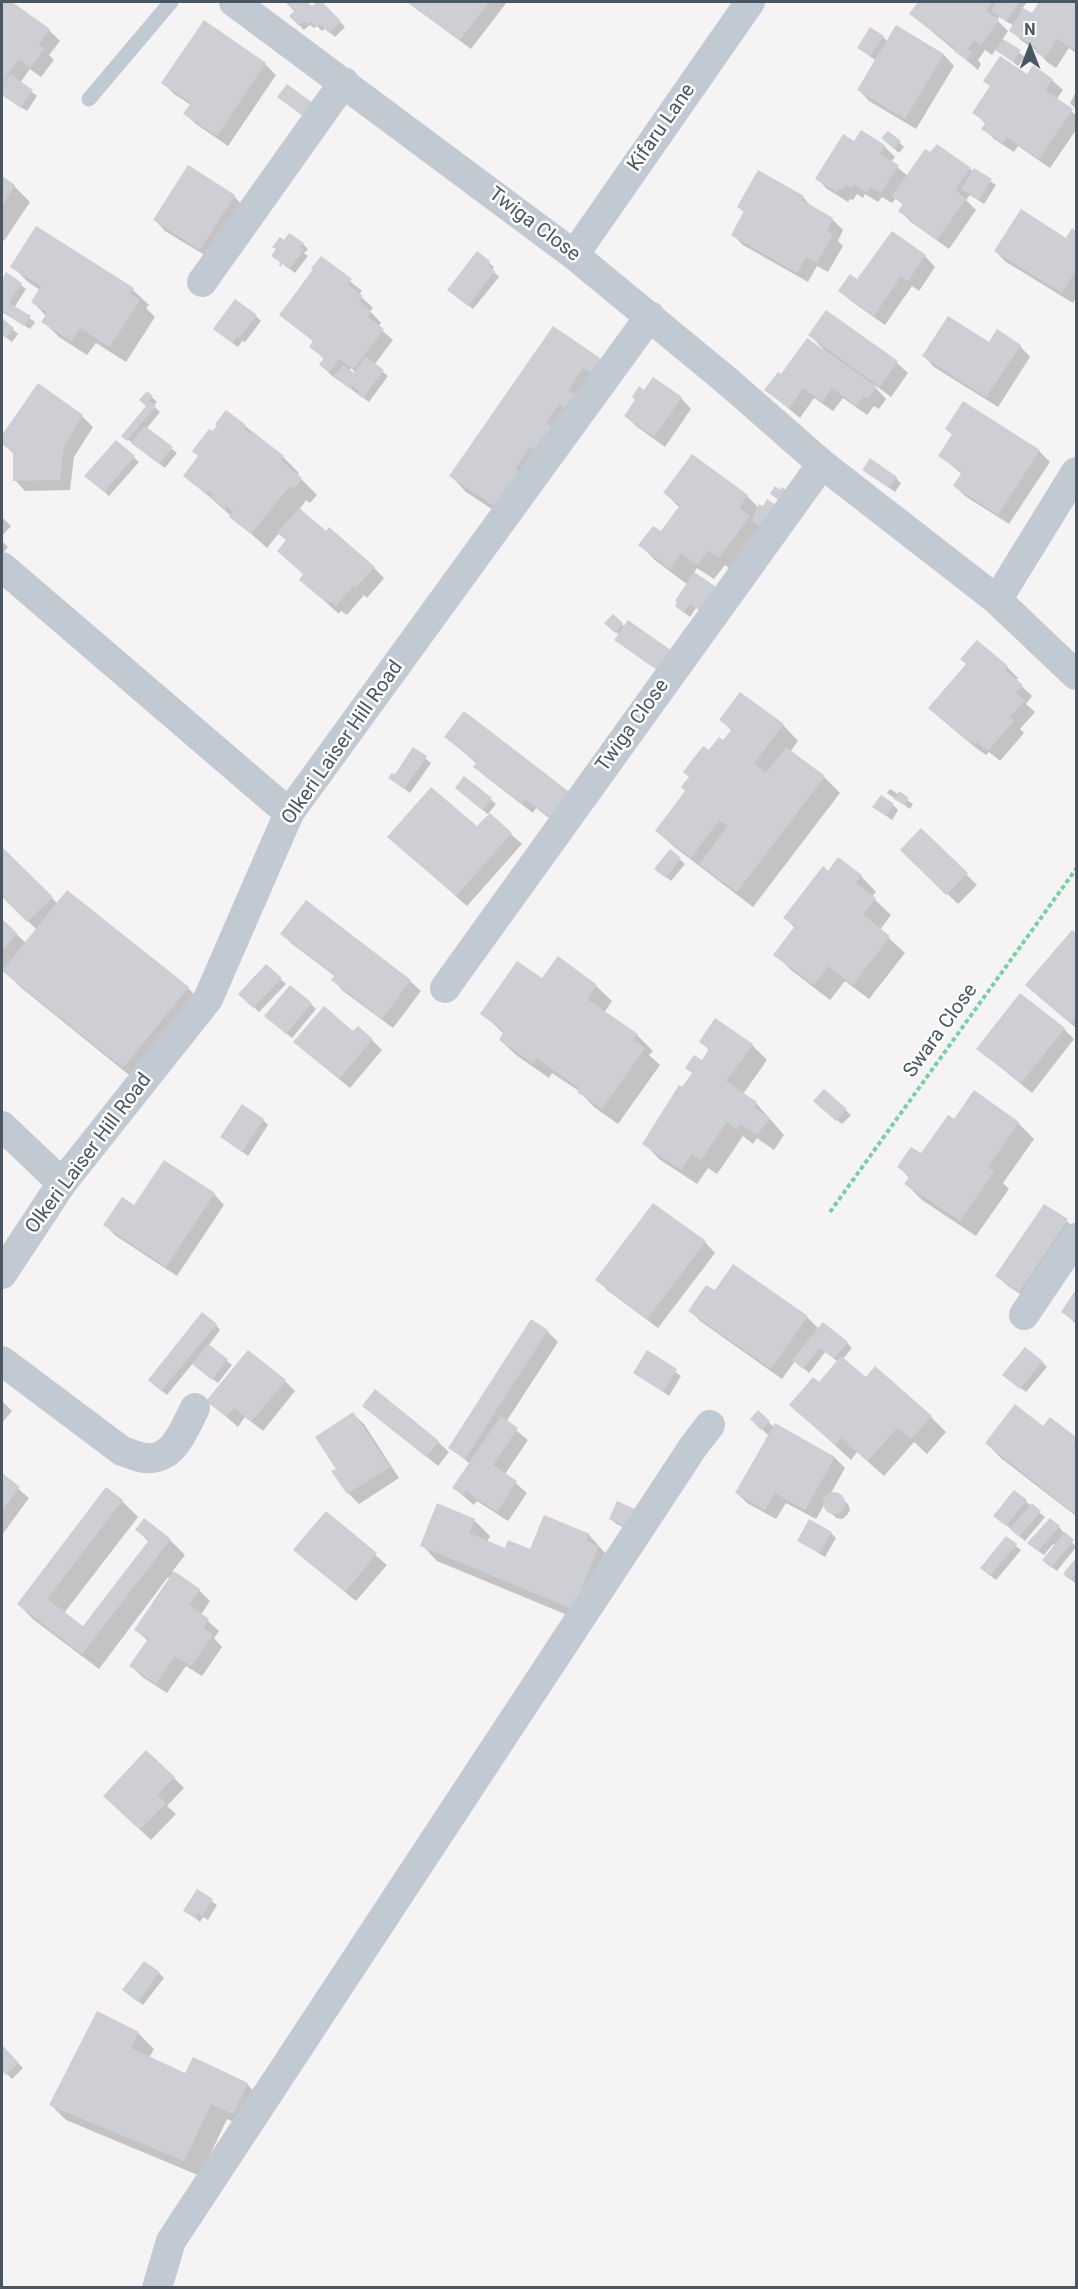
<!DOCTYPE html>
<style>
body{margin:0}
#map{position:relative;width:1078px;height:2289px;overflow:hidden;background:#f5f3f3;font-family:Roboto,sans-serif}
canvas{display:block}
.frame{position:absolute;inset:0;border:3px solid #4a5661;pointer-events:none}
.north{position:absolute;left:1000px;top:18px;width:60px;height:60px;-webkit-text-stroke:4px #fff;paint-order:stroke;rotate:0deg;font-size:16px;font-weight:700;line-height:24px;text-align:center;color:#4a5661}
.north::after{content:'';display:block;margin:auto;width:21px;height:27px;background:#4a5661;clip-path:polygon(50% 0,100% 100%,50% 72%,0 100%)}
</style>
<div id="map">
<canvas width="1078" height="2289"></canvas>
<div class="frame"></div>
<div class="north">N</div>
</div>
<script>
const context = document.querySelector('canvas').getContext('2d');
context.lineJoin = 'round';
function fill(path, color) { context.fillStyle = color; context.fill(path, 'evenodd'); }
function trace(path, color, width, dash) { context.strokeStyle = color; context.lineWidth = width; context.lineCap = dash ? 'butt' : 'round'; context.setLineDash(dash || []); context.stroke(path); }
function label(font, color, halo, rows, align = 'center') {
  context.font = font + ' Roboto,sans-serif'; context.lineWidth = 5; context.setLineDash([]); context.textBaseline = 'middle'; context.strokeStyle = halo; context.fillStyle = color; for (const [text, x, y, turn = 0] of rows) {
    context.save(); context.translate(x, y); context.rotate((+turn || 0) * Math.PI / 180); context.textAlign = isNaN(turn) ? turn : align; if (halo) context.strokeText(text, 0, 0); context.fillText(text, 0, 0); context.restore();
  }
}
fill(new Path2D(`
 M2,2H10L49,30L60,41L49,55L54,60L41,77L30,69L20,83L37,96L27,111L2,95Z
 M290,2H305L312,8L317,4L313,2H323L322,4L345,27L335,37L325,28L322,31L317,26L314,28L310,25L304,30L291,16L296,11L288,3Z
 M407,2H507L471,49Z
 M919,2H1027L1022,9L1032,15L1041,2H1076V53L1069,48L1056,68L1047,62L1037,51L1022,41L1011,30L1014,26L999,17L997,20L1008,31L1002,40L1025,57L1018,66L996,49L992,55L985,50L978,60L981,64L978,70L911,14Z
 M204,22L265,64L276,75L228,146L196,124L185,114L191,105L174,94L163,83Z
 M897,27L944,55L954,66L916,129L869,101L859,90L876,61L859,48L883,37L888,42Z
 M1028,76L1052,80L1063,90L1056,100L1076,115V130L1050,168L1018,146L1014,152L994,139L983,128L986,124L974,112Z
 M1076,92V109L1070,103Z
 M883,138L900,143L904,147L899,153Z
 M855,143L884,146L895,157L891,162L908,176L970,169L996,185L984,204L970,195L966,200L976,210L949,249L911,222L900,211L904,206L896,198L892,203L882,197L878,202L865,194L863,198L857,194L853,200L850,199L848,202L827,189L817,178Z
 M2,178L14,186L30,202L4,241L2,239Z
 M234,196L244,207L211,259L165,231L155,220Z
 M803,197L813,209L833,220L843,230L838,241L843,246L828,272L817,266L808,282L743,245L733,235L745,213L739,207Z
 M36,228L133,290L149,305L146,308L155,317L126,362L96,343L87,355L59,337L43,321L46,316L33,302L40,290L28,282L12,266Z
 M1072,230L1076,233V297L1073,303L1006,262L995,251L1066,240Z
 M285,242L303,244L308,249L304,253L308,256L295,273L278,260Z
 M925,256L935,267L919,291L912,286L885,325L851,301L840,291Z
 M321,258L362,291L359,295L373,308L370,311L381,323L378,327L393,340L374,365L388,376L369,402L331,375L320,364L324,359L311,346L314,342L281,314ZM351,368L356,373L354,375L348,371Z
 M489,263L494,267L492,270L499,277L473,309L454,294Z
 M7,274L26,289L14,308L35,322L30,329L2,312V282Z
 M826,312L897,363L908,373L891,397L875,385L874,386L886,399L879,409L874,406L867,415L843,398L833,411L814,398L800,418L766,390L782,376L824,350L810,335Z
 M256,316L261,321L245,342L242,341L238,347L220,334Z
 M2,320L18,334L12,342L2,334Z
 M553,328L599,359L615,375L510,521L466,492L451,476Z
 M989,344L1020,346L1030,357L998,407L934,367L924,356Z
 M39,385L82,416L93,427L74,457L70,490L25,491L15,480V455L2,443V437Z
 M644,392L681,398L691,409L665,447L636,426L626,416Z
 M147,393L157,402L153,406L160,412L146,429L177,453L165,468L123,436L148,406Z
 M245,426L283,457L299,473L297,475L317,495L310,503L306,500L299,510L374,568L384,578L367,598L364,595L347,615L341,611L339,614L301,580L304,575L287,541L279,533L267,548L185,475L200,456L212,433Z
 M947,429L1039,451L1050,462L1009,524L965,496L955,486L962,474L940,456L953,435Z
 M116,442L139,462L109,496L91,480Z
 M864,470L896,478L901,483L895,492Z
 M665,493L747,496L759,508L779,509L735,573L725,565L714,579L697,568L693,574L708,616L696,608L690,617L682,611L688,585L656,561L640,545L661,533L680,508Z
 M2,517L11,526L2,536Z
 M2,541L8,547L2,554Z
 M613,616L625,627L619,635L607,623Z
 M977,642L1007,667L1018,678L1016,681L1032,696L1026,704L1035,712L1020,729L1024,733L1000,761L989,752L986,755L976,748L940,718Z
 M465,713L567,832L536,808L533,813L486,777L475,766L477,764L446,737Z
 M721,720L783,725L798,741L790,752L824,777L840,793L753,907L673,846L657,831L732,731Z
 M414,749L431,763L410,793L390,778L395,776Z
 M465,778L496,804L488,814L522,844L467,906L400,847L477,828L489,815L462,793Z
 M890,789L913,804L910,809L887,793Z
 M893,805L898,810L892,820L874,807Z
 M921,830L977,885L958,904L902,850Z
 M2,849L58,904L188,988L203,1004L139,1083L19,986L2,967V921L26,943L37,930L2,896Z
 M670,851L685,864L671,881L661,873Z
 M829,873L861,876L876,892L872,897L891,915L880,930L905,953L869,999L845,981L830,1000L791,970L775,954L795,928L785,918Z
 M1072,932L1076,936V1028L1038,996Z
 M282,934L410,981L421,991L393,1028L343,991L333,980L336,977L292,944Z
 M266,966L286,984L259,1012L240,994Z
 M543,980L596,986L612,1001L604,1013L637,1035L653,1051L649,1055L660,1065L618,1124L594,1107L579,1091L552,1073L549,1078L516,1055L500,1040L504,1034L482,1013Z
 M311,1004L316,1009L292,1038L271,1021Z
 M1064,1029L1074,1039L1032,1093L978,1049Z
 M372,1040L382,1050L350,1088L306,1052Z
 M701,1042L752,1045L767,1060L743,1094L756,1103L784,1135L774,1150L757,1138L753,1144L743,1136L717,1174L708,1168L697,1184L659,1159L644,1143L710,1051Z
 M825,1091L851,1115L842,1124L820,1106Z
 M974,1093L1018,1123L1034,1139L1003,1183L1009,1189L976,1236L922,1200L906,1184L910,1179L899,1167L922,1155L954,1121Z
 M263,1120L268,1125L248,1156L222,1137Z
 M214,1194L224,1205L177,1276L116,1236L105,1225L134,1207Z
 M1067,1221L1076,1230L1031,1301L1008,1286L997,1276Z
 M705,1242L715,1253L658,1328L607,1290L597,1279Z
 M734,1266L807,1317L819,1329L847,1343L852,1348L843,1359L866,1379L931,1417L946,1432L927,1454L914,1442L884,1476L857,1452L851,1460L791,1405L819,1384L838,1362L826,1351L809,1373L795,1361L782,1379L700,1321L690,1311L715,1292Z
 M1076,1291V1324L1063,1311Z
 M531,1321L547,1331L558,1342L506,1422L528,1440L505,1474L527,1493L508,1521L477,1501L474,1505L454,1488L470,1464L450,1447Z
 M216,1325L220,1330L208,1346L232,1365L218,1383L193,1363L167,1395L154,1385Z
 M647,1352L681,1376L669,1396L635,1372Z
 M1042,1362L1047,1367L1026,1392L1009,1379Z
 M285,1381L295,1391L263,1431L245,1417L238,1427L208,1401Z
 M2,1401L12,1411L2,1423Z
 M364,1406L438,1442L449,1452L438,1466Z
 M758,1413L774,1427L835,1458L845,1468L831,1493L837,1494L848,1504L850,1510L847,1515L842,1519L836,1518L824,1505L816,1519L786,1503L776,1519L747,1503L737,1493L769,1436L752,1419Z
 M353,1414L364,1424L399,1478L359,1504L348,1493L334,1472L338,1469Z
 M1051,1419L1076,1439V1516L1002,1459L986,1443L1043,1428Z
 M2,1475L29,1498L2,1535Z
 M1014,1492L1045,1517L1025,1541L1000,1520Z
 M122,1501L138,1517L64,1613L83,1628L149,1542L137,1530L170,1540L185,1555L172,1572L199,1590L210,1601L201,1615L219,1631L214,1638L222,1647L202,1676L186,1666L167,1693L141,1676L131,1665L148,1641L136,1630L171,1579L168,1577L99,1669L34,1620L18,1604Z
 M618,1503L632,1531L616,1524L611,1519Z
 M326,1513L387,1565L356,1601L306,1560Z
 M474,1520L490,1536L487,1542L506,1550L531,1551L589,1535L614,1563L589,1624L437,1561L422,1545Z
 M1059,1527L1076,1547L1057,1571L1049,1565L1055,1546L1053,1544L1044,1555L1034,1548Z
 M831,1533L836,1538L825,1557L799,1541Z
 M1006,1538L1021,1550L996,1580L987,1573Z
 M1076,1560V1584L1065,1574Z
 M174,1778L184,1788L167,1806L176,1814L151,1840L116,1807Z
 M198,1891L217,1905L208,1920L203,1917L200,1922L185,1910Z
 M159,1973L164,1978L143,2005L129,1995Z
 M138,2033L154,2049L149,2058L186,2075L247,2084L262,2100L249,2129L227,2119L200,2176L66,2120L51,2105Z
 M2,2048L23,2068L12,2079L2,2069Z`), '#0003');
fill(new Path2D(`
 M2,2H12L50,29L39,44L45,49L30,68L19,59L2,83Z
 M288,2H307L312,6L317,2H322L341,21L329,33L319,24L317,27L311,22L308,24L304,21L299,26L289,16L294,11L286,3Z
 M408,2H489L460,40Z
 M918,2H992L986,11L999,20L981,45L974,40L967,50L972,52L966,60L954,51L955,48L909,14Z
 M997,2H1019L1006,21L991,11Z
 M1039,2H1076V51L1057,39L1045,58L1035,52L1037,48L1009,31L1023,8L1032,13Z
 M204,20L266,63L217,136L183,114L191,103L161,83Z
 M896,25L944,54L905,119L857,90Z
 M870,27L884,36L870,56L857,48Z
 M1003,39L1021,50L1013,62L995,50Z
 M1000,56L1027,74L1033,65L1053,79L1045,90L1073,109L1039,159L1006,137L1003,143L981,129L986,122L972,113L990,86L983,81Z
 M10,74L33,90L21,108L2,95V85Z
 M287,84L321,109L311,122L277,97Z
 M861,130L885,145L880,154L899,165L881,193L871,187L867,193L854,184L852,188L846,184L843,190L839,189L837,192L815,179L843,134L854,141Z
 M888,131L901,141L894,149L881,138Z
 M937,144L971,168L955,190L966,199L937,240L898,211L903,204L892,196L925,149L930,152Z
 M188,165L235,195L200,250L153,220Z
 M974,168L992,179L979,200L961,189Z
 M758,170L804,196L802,200L833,218L827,231L833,234L817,263L806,257L797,273L731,235L744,211L737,207Z
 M2,176L15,185L2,206Z
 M1021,209L1066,238L1072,228L1076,231V270L1062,293L994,251Z
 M36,226L134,288L130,293L140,300L110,347L80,328L71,341L41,322L47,313L31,302L41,286L10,267Z
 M892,231L926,255L908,281L901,276L874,316L838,291L850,274L857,279Z
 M289,233L304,243L300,247L304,250L289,269L282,264L281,267L279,265L280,262L271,256L276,249L272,247L280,237L284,240Z
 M477,251L490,261L488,265L495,271L468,306L447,290Z
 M321,256L352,279L348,284L363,296L359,301L371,311L368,317L384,329L353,369L339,359L329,372L319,365L324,358L309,347L313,341L279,315L313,270L311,268Z
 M6,272L22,283L9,303L31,316L24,326L2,311V280Z
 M235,299L257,315L239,338L237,337L232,343L213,329Z
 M826,310L898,361L880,387L808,335Z
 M948,316L989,342L997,329L1021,345L986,397L922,356Z
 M2,318L14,328L6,338L2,335Z
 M553,326L600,358L590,373L583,368L568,390L576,395L566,409L559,404L546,423L557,430L548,442L542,438L534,450L530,447L515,469L522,474L511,490L507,487L494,506L449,476Z
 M807,338L877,387L868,399L863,396L856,406L832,388L822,402L803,388L789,408L764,390L778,372L781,374Z
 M366,357L384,370L363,398L357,394L359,391L353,386L351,389L334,376L343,365L354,373Z
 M653,377L682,397L654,437L624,416L635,400L632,397L639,386L644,390Z
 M38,383L83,415L64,446L60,480L13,481V452L2,444V435Z
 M147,391L153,396L149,401L156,406L127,441L121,436L146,406L139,400Z
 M963,401L1040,450L998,515L953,486L962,472L938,456L952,434L945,429Z
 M226,410L246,425L244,428L250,433L252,431L284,456L281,460L302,478L294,489L290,486L251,534L229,517L233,511L227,506L225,509L210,497L213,494L209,490L206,494L183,476L198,456L192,451L209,429L212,431L217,426L215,424Z
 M145,426L173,447L159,464L131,443Z
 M116,440L135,456L104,492L84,476Z
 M692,454L748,495L739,508L750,516L719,558L708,551L697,565L681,553L670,569L638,545L653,526L661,531L680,505L663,493Z
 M870,458L897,477L889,488L862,470Z
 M775,486L780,490L782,487L787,491L780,501L770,494Z
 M767,499L780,508L765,530L752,520L759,504L763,506Z
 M299,508L326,531L329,527L375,567L355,588L353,586L336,606L330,601L328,604L299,580L303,574L277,551L286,540L277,533Z
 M694,572L718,588L702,612L690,604L684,613L675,606L677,603L675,601Z
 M613,614L623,623L615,633L604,623Z
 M628,620L675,653L661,673L614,640Z
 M977,640L1008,666L1005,670L1023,685L1015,693L1025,701L1010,717L1014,721L988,751L977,742L975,745L964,738L928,708L966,664L960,659Z
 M740,692L784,724L754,763L766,773L786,747L825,776L737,892L699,864L728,826L719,820L691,858L655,831L685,791L681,787L689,777L683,772L703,746L709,750L719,737L723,740L732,729L719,720Z
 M464,711L576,797L556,822L525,799L522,803L473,767L477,762L444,737Z
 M413,747L427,756L404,789L388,778L392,773L395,774Z
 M464,776L492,798L482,810L455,788Z
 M431,787L477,826L490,813L512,833L456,896L387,837Z
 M899,791L909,798L904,805L894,799Z
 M881,795L894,804L886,816L872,807Z
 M921,828L968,873L946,895L900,850Z
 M2,847L53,897L27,922L2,897Z
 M670,849L681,858L666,878L654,869Z
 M838,857L862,875L856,883L876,898L863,915L890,936L853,985L828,966L814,985L773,955L795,926L783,918L823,866L828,871Z
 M67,890L189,987L123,1068L2,971Z
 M306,900L411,980L382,1019L331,980L335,975L280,934Z
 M2,919L17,933L2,951Z
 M1072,930L1076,934V1016L1070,1023L1025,985Z
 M558,956L597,985L587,999L638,1034L633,1040L645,1048L602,1109L577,1092L579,1088L536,1058L533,1064L499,1040L504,1031L480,1014L517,961L542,978Z
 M266,964L282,978L253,1008L238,994Z
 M290,985L312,1003L286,1034L264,1016Z
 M1020,993L1065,1028L1021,1083L976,1049Z
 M324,1006L353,1031L358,1026L373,1039L339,1079L293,1042Z
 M715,1018L753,1044L726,1081L757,1102L754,1107L770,1118L757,1135L741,1124L737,1130L727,1122L701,1160L692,1154L681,1170L642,1144L679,1085L682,1087L692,1073L685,1068L694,1055L702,1060L709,1049L699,1042Z
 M824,1089L847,1109L836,1121L813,1101Z
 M974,1090L1019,1122L988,1167L994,1172L960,1221L904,1184L910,1176L897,1167L911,1147L921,1153L948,1115L954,1119Z
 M242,1104L264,1119L242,1152L220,1137Z
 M164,1160L215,1193L166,1267L103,1225L122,1197L134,1205Z
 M653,1203L706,1241L647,1319L595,1280Z
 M1044,1204L1068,1219L1019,1292L995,1276Z
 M733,1264L808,1316L771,1369L688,1311L706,1285L715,1290Z
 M1076,1289V1322L1061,1312Z
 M202,1312L217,1324L161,1391L148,1380Z
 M531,1319L548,1330L465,1459L448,1448Z
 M823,1322L848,1342L834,1359L820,1348L803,1369L792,1360Z
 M208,1344L228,1359L212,1380L192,1364Z
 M1025,1347L1043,1361L1020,1389L1002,1375Z
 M248,1350L286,1380L251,1422L234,1408L226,1417L206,1401Z
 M647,1350L677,1369L663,1392L633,1373Z
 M841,1356L866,1377L875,1366L932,1416L911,1439L897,1428L868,1461L841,1438L835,1445L789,1405L813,1377L819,1382Z
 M375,1389L439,1441L426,1457L362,1406Z
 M1015,1404L1043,1426L1050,1417L1076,1437L1074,1448L1076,1449V1515L985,1443Z
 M758,1410L770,1421L761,1430L750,1419Z
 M353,1412L390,1467L347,1494L331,1471L336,1469L315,1437Z
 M501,1416L518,1428L493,1465L517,1481L497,1512L466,1491L463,1495L452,1488Z
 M775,1423L835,1457L805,1510L775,1493L765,1510L735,1493Z
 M2,1473L20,1487L2,1511Z
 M106,1487L123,1500L47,1599L83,1626L149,1540L135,1530L144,1518L171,1539L82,1654L17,1604Z
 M1014,1490L1027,1500L1006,1526L993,1516Z
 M823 1503a11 11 0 1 1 22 0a11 11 0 1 1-22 0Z
 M617,1501L635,1509L627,1527L609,1519Z
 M437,1503L475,1519L469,1533L505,1548L508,1540L530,1549L544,1515L590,1534L586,1541L599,1546L573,1609L420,1546Z
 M1032,1503L1041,1511L1019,1537L1010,1529Z
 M326,1511L377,1553L345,1592L293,1550Z
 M1050,1518L1060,1526L1038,1551L1027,1543Z
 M809,1519L832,1532L819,1553L797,1541Z
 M1065,1532L1074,1540L1051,1568L1042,1560Z
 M1006,1536L1017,1544L990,1576L980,1568Z
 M1076,1558V1573L1070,1580L1063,1574Z
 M174,1571L200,1589L189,1605L209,1619L203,1628L213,1635L191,1666L175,1656L156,1684L129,1666L148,1639L134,1630Z
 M146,1750L175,1777L157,1795L166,1803L140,1830L103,1796Z
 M197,1889L213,1899L202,1916L198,1913L195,1918L183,1911Z
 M144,1961L160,1972L138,2002L122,1990Z
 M97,2011L139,2032L131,2048L185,2073L193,2057L248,2083L233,2114L211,2104L184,2161L49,2105Z
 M2,2045L19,2063L6,2075L2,2071Z`), '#cdcfd5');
trace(new Path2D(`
 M830,1212L1076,869`), '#7ad0a6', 4, [4.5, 3]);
trace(new Path2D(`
 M89,99L171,2`), '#c1cad2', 15);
trace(new Path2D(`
 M234,2L574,255L726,380L822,464L997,600L1076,675
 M574,255L750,2
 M202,282L344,82
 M2,567L289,813
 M997,600L1076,472
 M445,988L822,464
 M2,1126L62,1183
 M2,1274L62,1183L208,999L289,813L650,316
 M1024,1315L1076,1238
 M2,1361L122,1451C129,1453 137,1457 145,1458C174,1461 184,1429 195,1408
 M157,2288L171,2241L693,1447L710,1425`), '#c1cad2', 30);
label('20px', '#4a5661', '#fff', [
 ["Kifaru Lane",662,128,-55],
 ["Twiga Close",534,225,37],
 ["Twiga Close",633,726,-54],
 ["Olkeri Laiser Hill Road",343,743,-55],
 ["Swara Close",941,1031,-54],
 ["Olkeri Laiser Hill Road",89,1154,-53]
]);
</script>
